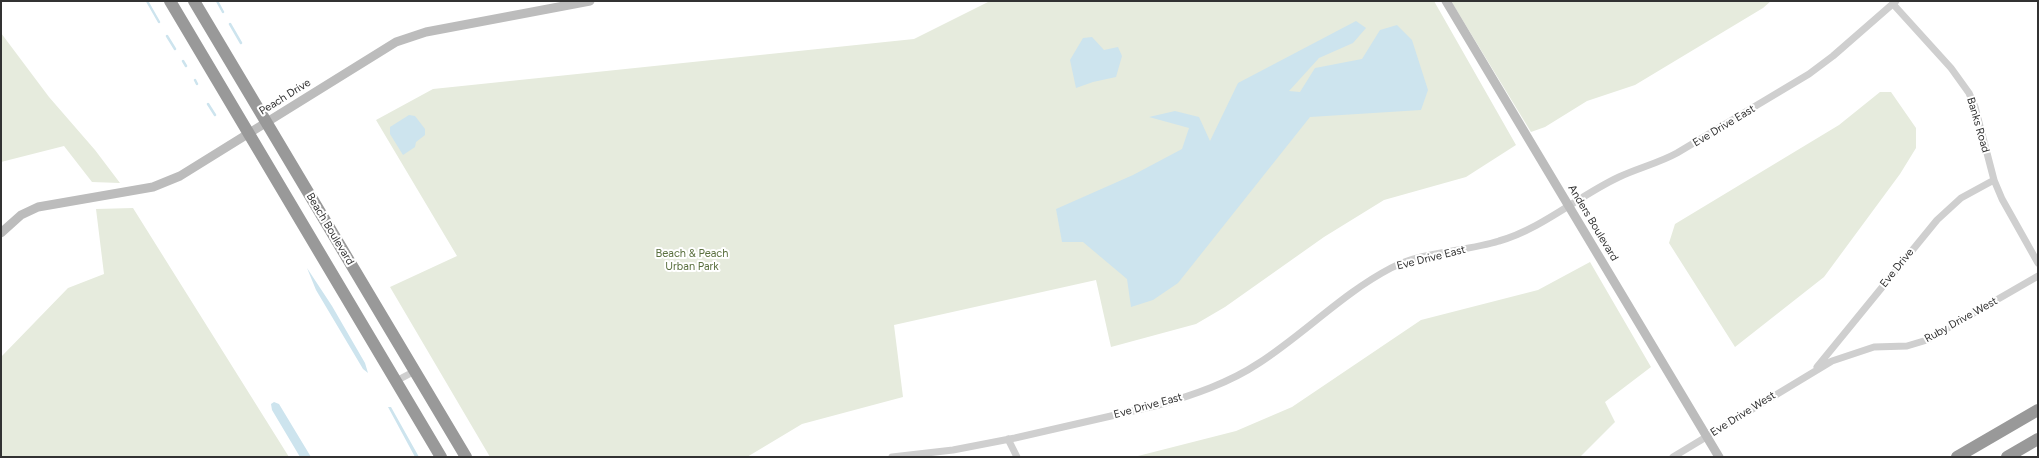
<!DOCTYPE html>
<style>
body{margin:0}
#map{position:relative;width:2039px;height:458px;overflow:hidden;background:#fff;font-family:Figtree,sans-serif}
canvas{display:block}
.frame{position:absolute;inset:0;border:2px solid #323232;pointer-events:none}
</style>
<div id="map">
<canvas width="2039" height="458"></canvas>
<div class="frame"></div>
</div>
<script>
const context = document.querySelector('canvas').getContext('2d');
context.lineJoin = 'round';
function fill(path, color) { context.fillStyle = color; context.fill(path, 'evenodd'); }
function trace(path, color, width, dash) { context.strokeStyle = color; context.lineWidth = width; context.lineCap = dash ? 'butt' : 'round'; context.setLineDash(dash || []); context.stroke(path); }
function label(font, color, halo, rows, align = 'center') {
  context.font = font + ' Figtree,sans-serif'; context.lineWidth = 4; context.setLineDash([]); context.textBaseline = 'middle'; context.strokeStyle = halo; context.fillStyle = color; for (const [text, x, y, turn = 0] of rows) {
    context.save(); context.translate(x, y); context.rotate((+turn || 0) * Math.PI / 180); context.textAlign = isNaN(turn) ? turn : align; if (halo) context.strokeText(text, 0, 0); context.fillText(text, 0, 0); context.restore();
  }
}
fill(new Path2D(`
 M990,1H1434L1516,145L1466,177L1384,200L1324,237L1225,307L1196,324L1111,347L1096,280L894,325L903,397L802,424L747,457H490L390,287L457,256L376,120L433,89L914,39Z
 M1451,1H1771L1763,8L1635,85L1587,101L1545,127L1531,132Z
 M1,33L49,97L95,150L120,183L92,182L64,146L1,162Z
 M1880,92H1891L1916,128V148L1900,174L1824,277L1735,347L1669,243L1675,224L1839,125Z
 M133,208L289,457H1V357L68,288L104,274L96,209Z
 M1590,262L1651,367L1605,402L1615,422L1580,457H1134L1236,431L1292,407L1421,320L1538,290Z`), '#e6ebdd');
fill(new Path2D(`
 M1356,21L1366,28L1353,43L1319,58L1289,91L1300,92L1315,68L1362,59L1380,30L1397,25L1412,40L1428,90L1421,110L1310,117L1178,283L1153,300L1131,307L1127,279L1083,242H1062L1056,209L1133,175L1182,149L1189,128L1149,117L1175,111L1199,117L1210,141L1238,83Z
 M1092,37L1104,50L1118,47L1122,56L1116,77L1093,82L1076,88L1070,60L1083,38Z
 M409,115L415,116L425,129V135L416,142L415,147L403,155L390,134V127Z
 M307,268L332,306L365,363L368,373L363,369L316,290Z
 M274,402L279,404L311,457H300L272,410L271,404Z
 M388,407H391L419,457H415Z`), '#cde4ee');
trace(new Path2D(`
 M147,1L159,22
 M217,1L223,12
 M230,24L241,43
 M167,36L175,49
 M183,61L186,66
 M195,80L197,84
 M208,104L215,115`), '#cde4ee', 2.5);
trace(new Path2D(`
 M1893,4L1951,68L1969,93L1975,107L1994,180L2002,199L2038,263
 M1817,367L1937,220L1961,198L1994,180
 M396,381L415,371
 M1008,439L1017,457
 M892,457L953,450L1015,438L1159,405C1193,395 1229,383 1259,363C1304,334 1343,293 1391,268C1424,251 1464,252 1499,241C1540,230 1580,195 1619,177C1638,168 1659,163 1677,153L1809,74L1833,56L1896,1
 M1673,457L1832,361L1874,347L1907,346L1927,340L2038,276`), '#cfcfcf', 7);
trace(new Path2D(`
 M1446,1L1719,457
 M1,233L21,215L38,207L153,187L180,176L396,42L426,32L590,1`), '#bcbcbc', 9);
trace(new Path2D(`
 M170,1L441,457
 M194,1L466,457
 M1957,457L2038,410
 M2007,457L2038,439`), '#999', 12);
label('11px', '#323232', '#fff', [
 ["Peach Drive",285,97,-32],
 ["Banks Road",1978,125,74],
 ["Eve Drive East",1724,126,-31],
 ["Anders Boulevard",1593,223,59],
 ["Beach Boulevard",330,229,59],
 ["Eve Drive East",1431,258,-14],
 ["Eve Drive",1897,268,-51],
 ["Ruby Drive West",1961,320,-29],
 ["Eve Drive East",1148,406,-15],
 ["Eve Drive West",1743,414,-32]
]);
label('11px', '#596f3e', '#fff', [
 ["Beach & Peach",692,254],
 ["Urban Park",692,267]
]);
</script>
